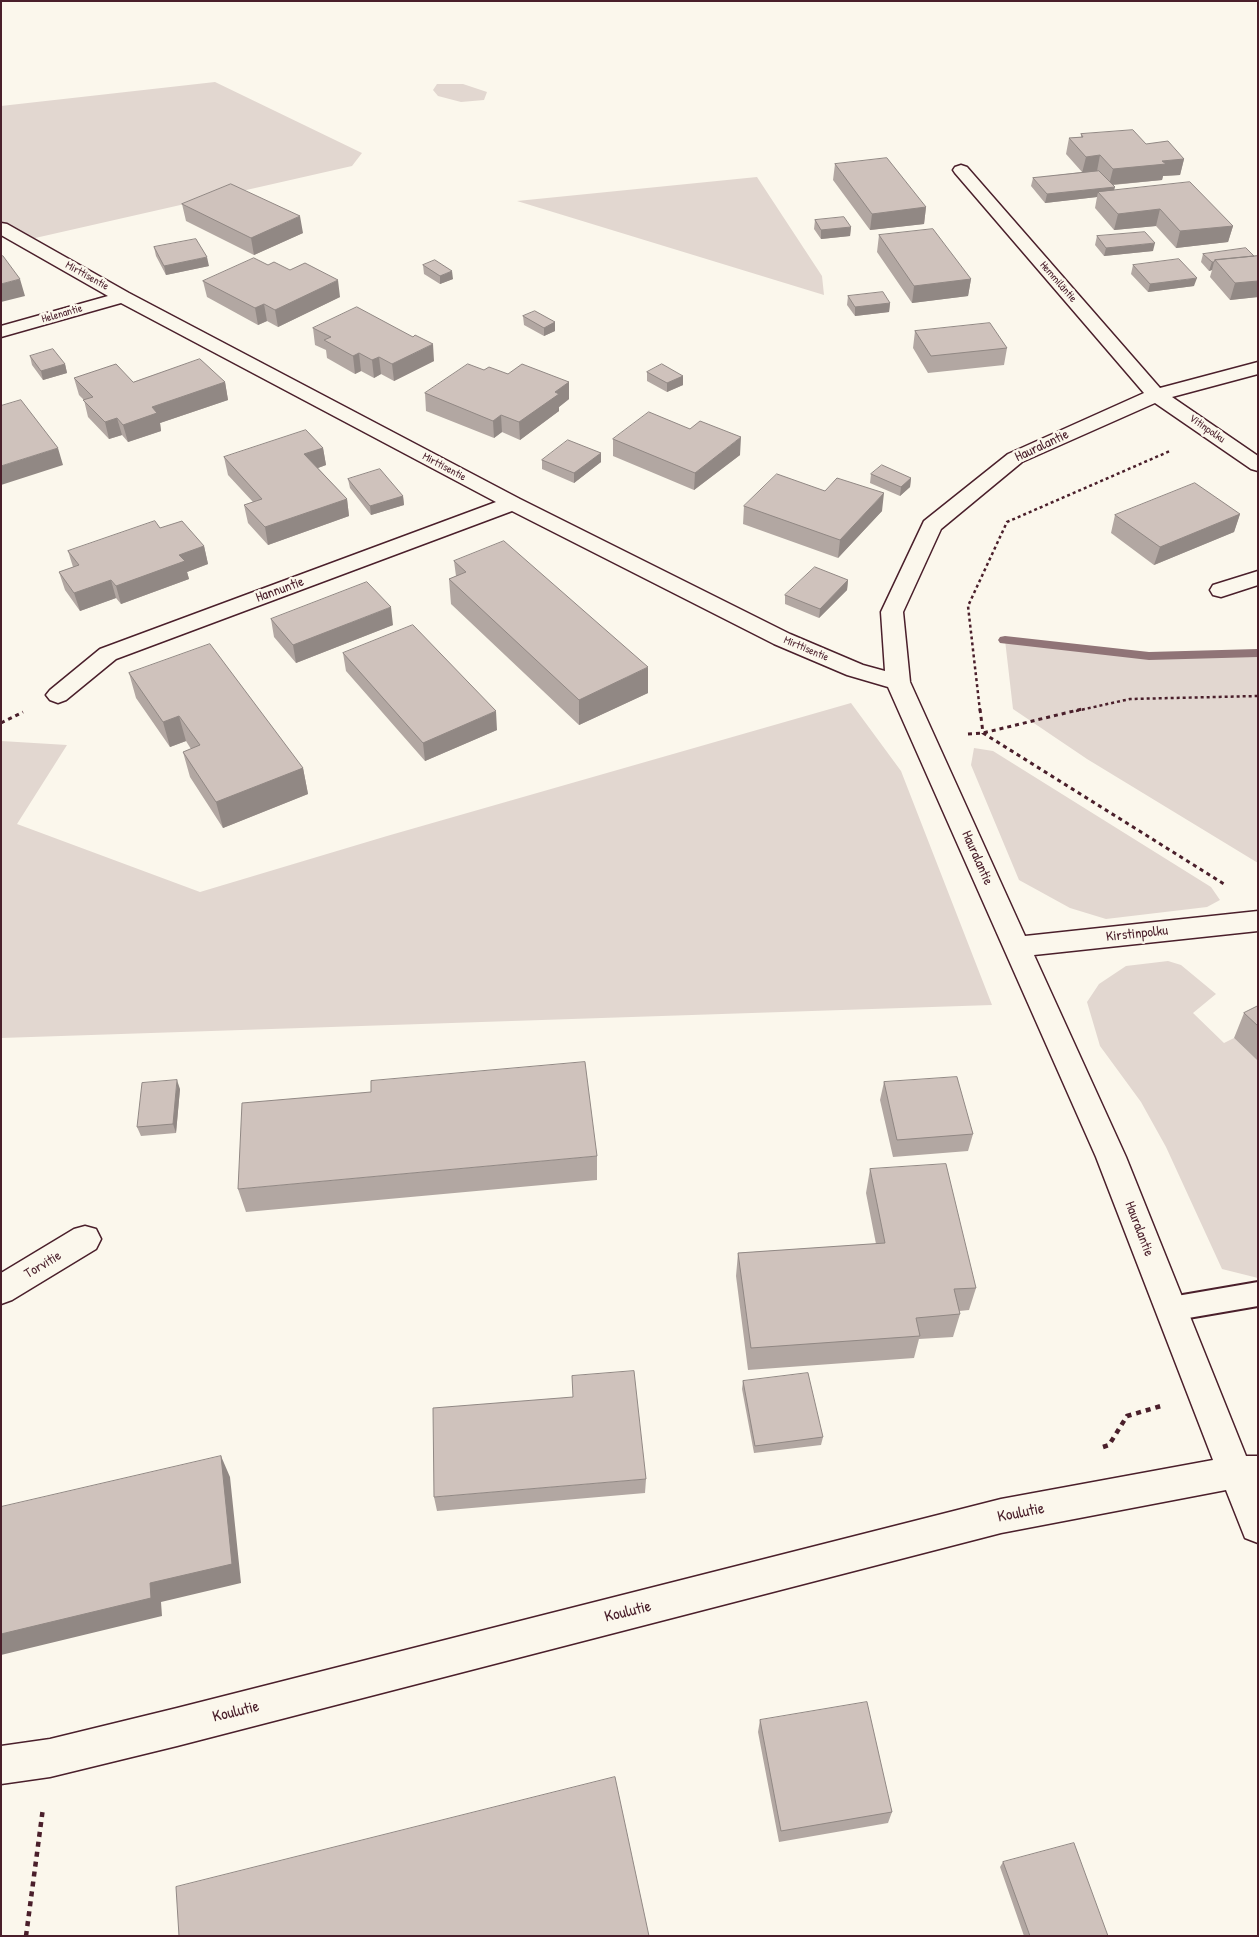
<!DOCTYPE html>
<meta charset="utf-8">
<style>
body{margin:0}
#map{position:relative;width:1259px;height:1937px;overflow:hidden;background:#fbf7ec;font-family:"Patrick Hand",sans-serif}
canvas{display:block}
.frame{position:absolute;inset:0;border:2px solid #4a1f2b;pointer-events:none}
</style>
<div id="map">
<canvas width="1259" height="1937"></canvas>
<div class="frame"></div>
</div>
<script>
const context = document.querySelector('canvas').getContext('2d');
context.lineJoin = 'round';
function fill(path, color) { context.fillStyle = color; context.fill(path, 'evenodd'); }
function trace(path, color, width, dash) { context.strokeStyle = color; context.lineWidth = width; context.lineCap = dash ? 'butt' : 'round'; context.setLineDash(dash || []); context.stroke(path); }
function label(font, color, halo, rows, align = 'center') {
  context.font = font + ' "Patrick Hand",sans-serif'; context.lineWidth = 5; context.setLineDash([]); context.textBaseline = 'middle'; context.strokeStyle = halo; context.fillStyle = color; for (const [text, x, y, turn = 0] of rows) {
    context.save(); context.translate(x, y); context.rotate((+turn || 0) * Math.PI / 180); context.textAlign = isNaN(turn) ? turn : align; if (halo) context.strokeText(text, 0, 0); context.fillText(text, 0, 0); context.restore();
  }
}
fill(new Path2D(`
 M215,82L362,153L352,166L22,241L1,228V106Z
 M437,84H463L487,92L484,100L461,102L438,96L433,90Z
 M757,177L822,276L824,295L517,201Z
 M1005,640L1149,656L1258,650V863L1087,759L1013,709Z
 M851,703L901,771L992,1005L1,1038V741L67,745L17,824L200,892L387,836Z
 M974,748L993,751L1211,887L1220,900L1207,907L1106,919L1070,908L1019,880L971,765Z
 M1168,961L1181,965L1216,994L1193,1013L1224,1043L1234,1038L1258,1061V1278L1222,1269L1166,1147L1141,1102L1100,1046L1087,1002L1099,984L1126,966Z`), '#e2d7d0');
fill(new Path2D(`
 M1005,636L1149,652L1258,649V657L1149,660L1000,643L998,640L1000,637Z`), '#907477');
const lane = new Path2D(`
 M1258,1282V1306L1171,1321L1161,1318L1157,1309L1161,1300L1171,1297Z`);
const street = new Path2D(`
 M961,165L967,167L1160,388L1258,362V374L1172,397L1258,456V471L1251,469L1155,403L1022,462L941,529L903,612L910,682L1025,936L1258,911V931L1034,955L1126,1157L1246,1456H1258V1543L1245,1538L1226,1490L1001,1533L177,1746L50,1777L1,1784V1746L50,1739L177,1708L1001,1499L1213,1460L1096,1157L888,687L847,675L774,644L512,511L116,659L66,700L58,703L50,700L46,695L50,690L100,649L496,502L121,303L1,337V326L108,296L1,235V223L7,224L129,293L520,499L790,634L863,665L885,671L881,612L924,521L1008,454L1144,393L955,173L953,170L955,167Z
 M1258,571V585L1221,597L1213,595L1210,590L1213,585Z
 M85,1226L96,1229L101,1239L96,1249L12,1300L1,1304V1273L74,1229Z`);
trace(lane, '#4a1f2b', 4);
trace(street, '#4a1f2b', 3);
trace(new Path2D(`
 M980,711L968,606L1007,522L1170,451
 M1076,711L1130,699L1258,696`), '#4a1f2b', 2.5, [3, 3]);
trace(new Path2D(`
 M980,709L983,733L1224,884
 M1,723L23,712
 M968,734L983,733L1082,709`), '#4a1f2b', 3, [4, 4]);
trace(new Path2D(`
 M1103,1447L1109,1445L1127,1416L1161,1406
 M26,1936L43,1808`), '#4a1f2b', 4.5, [5, 5]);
fill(lane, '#fbf7ec');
fill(street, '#fbf7ec');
fill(new Path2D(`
 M1081,134L1146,144L1184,159L1180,175L1163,176L1162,180L1113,185L1114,190L1233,226L1228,242L1176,248L1156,226L1114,230L1095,208L1097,197L1045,203L1031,186L1033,178L1082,172L1066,154L1069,138L1081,137Z
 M835,164L926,207L924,224L870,230L833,180Z
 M182,204L303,233L254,255L186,221Z
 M815,220L851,227L850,236L821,239L814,229Z
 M879,235L971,279L968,296L912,303L877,252Z
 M1097,236L1153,251L1104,256L1095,245Z
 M154,247L209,266L166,275L156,256Z
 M1203,254L1258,256V297L1230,300L1210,277L1212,270L1209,271L1201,262Z
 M268,265L340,297L278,327L267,321L258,325L207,297L203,281Z
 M423,265L453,279L440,284L424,274Z
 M1133,265L1194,286L1148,292L1131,274Z
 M848,296L890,303L889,312L855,316L847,305Z
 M523,316L555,322V331L544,336L524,325Z
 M313,328L434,361L394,381L381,374L374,378L361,371L355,374L327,358L326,350L315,345Z
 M915,331L1007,348L1004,365L928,373L913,348Z
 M30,356L65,364L67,373L43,380L32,365Z
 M484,370L508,374L569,382V399L559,407V411L520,440L502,432L494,438L426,411L425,393Z
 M647,372L683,376V385L667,392L647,381Z
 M74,378L133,382H225L228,400L160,423L161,431L128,442L122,435L109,439L88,417L84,400L79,395Z
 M613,439L740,455L694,490L613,456Z
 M323,448L326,465L318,468L347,499L349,516L268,545L248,523L244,505L253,502L228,475L224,457Z
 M601,453V462L574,483L542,469V460Z
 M871,474L911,478L910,487L900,496L870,483Z
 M348,479L403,496L404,505L371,515L350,488Z
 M744,506L882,511L838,558L743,524Z
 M1240,514L1234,532L1154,565L1111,533L1115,515Z
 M160,528L204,546L208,564L187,572L189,579L121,604L116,598L80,611L65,590L59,572L73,567L68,551Z
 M454,561L648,693L579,725L451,604L449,579L456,576Z
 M848,580L847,590L819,618L785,604V595Z
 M271,619L393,625L296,663L274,637Z
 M343,653L497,730L425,761L346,671Z
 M129,673L303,768L308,794L223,828L190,777L183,752L191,749L186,741L170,747L136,698Z
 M1258,1006V1061L1234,1038L1244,1013Z
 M884,1082L973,1134L968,1151L893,1157L880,1100Z
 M180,1089L176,1133L141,1136L137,1127Z
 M597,1156V1180L246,1212L238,1189Z
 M870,1169L976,1288L969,1310L959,1311L960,1314L953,1337L919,1339L914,1358L748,1370L736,1276L738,1253L876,1244L866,1193Z
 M743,1381L823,1437L821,1445L754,1453L742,1389Z
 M646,1479L645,1493L437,1511L434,1497Z
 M760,1720L892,1812L888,1823L779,1842L758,1732Z
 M1003,1862L1108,1936H1024L1000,1867Z`), '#b2a7a2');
fill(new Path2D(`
 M1100,155L1097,171L1082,173L1086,157Z
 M1184,159L1180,175L1163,176L1162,180L1109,185L1113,169L1162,161Z
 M1115,187L1113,195L1098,192L1097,197L1045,203L1047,194Z
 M926,207L924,224L870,230L872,214Z
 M1160,209L1156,226L1114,230L1118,214Z
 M300,216L303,233L254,255L251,238Z
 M1233,226L1228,242L1176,248L1180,231Z
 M851,227L850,236L821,239V230Z
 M1155,243L1153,251L1104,256L1106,248Z
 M207,257L209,266L166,275L164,266Z
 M1212,262H1214L1212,270L1209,271Z
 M452,271L453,279L440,284V276Z
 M1197,278L1194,286L1148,292L1150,284Z
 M20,279L25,296L1,302V284Z
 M971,279L968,296L912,303L914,286Z
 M338,280L340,297L278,327L275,310Z
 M1258,281V297L1230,300L1235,283Z
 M890,303L889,312L855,316V307Z
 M264,304L267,321L258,325L255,308Z
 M555,322V331L544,336V328Z
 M433,344L434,361L394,381L392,364Z
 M359,353L361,371L355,374L353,356Z
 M379,357L381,374L374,378L372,360Z
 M65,364L67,373L43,380L41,371Z
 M683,376V385L667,392V383Z
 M225,382L228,400L160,423L161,431L128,442L123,425L152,407Z
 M569,382V399L559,407V411L520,440L519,422L555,392Z
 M501,415L502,432L494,438L493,421Z
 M117,418L122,435L109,439L105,422Z
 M741,437L740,455L694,490L695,473Z
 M58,448L63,465L1,485V466Z
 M323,448L326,465L307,472L304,454Z
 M601,453V462L574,483V473Z
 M911,478L910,487L900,496L901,487Z
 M884,493L882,511L838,558L840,540Z
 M403,496L404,505L371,515L370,506Z
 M347,499L349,516L268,545L265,527Z
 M1240,514L1234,532L1154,565L1160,547Z
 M204,546L208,564L187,572L189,579L121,604L116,586L179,555Z
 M111,580L116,598L80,611L74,593Z
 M848,580L847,590L819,618L820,609Z
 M391,607L393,625L296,663L293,645Z
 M648,667V693L579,725V700Z
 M496,711L497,730L425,761L423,743Z
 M179,716L186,741L170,747L163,722Z
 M303,768L308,794L223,828L216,802Z
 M177,1080L180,1089L176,1133L173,1124Z
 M221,1456L230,1477L241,1583L161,1602L162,1616L1,1655V1634L150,1583Z`), '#918884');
const building = new Path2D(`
 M1133,130L1146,144L1168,141L1184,159L1162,161L1166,164L1113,169L1100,155L1086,157L1069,138L1083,137L1081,134Z
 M887,158L926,207L872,214L835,164Z
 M1099,171L1115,187L1047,194L1033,178Z
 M1190,182L1233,226L1180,231L1160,209L1118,214L1098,192Z
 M231,184L300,216L251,238L182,204Z
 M844,217L851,227L821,230L815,220Z
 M933,229L971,279L914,286L879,235Z
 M1145,232L1155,243L1106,248L1097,236Z
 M196,239L207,257L164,266L154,247Z
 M1246,248L1254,256L1215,260L1214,262H1212L1203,254Z
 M3,256L20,279L1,284V257Z
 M1258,256V281L1235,283L1215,260Z
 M254,258L268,265L274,262L290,270L305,263L338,280L275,310L264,304L255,308L203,281Z
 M1179,259L1197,278L1150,284L1133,265Z
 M435,260L452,271L440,276L423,265Z
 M883,292L890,303L855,307L848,296Z
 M357,307L413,337L415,335L433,344L392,364L379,357L372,360L359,353L353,356L324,340L331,337L313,328Z
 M535,311L555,322L544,328L523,316Z
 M990,323L1007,348L931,356L915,331Z
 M53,349L65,364L41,371L30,356Z
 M200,359L225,382L152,407L157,413L123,425L117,418L105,422L83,400L93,397L74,378L116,364L133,382Z
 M468,364L484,370L489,367L508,374L522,364L569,382L555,392L559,394L519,422L501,415L493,421L425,393Z
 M662,364L683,376L667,383L647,372Z
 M21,400L58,448L1,466V406Z
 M649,412L690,429L700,421L741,437L695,473L613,439Z
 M306,430L323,448L304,454L347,499L265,527L244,505L262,499L224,457Z
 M568,440L601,453L574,473L542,460Z
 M882,465L911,478L901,487L871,474Z
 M380,469L403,496L370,506L348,479Z
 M777,474L825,491L837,478L884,493L840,540L744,506Z
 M1195,483L1240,514L1160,547L1115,515Z
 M155,521L160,528L182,521L204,546L179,555L185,561L116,586L111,580L74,593L59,572L79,565L68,551Z
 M504,541L648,667L579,700L449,579L466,572L454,561Z
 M815,567L848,580L820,609L785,595Z
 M367,582L391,607L293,645L271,619Z
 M413,625L496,711L423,743L343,653Z
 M210,644L303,768L216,802L183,752L200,745L179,716L163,722L129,673Z
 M1258,1006V1026L1244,1013Z
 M585,1062L597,1156L238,1189L242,1103L371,1092V1081Z
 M957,1077L973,1134L897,1140L884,1082Z
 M177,1080L173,1124L137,1127L142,1083Z
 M946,1164L976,1288L954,1289L960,1314L916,1318L920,1336L751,1348L738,1253L885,1243L870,1169Z
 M634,1371L646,1479L434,1497L433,1408L573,1397L572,1376Z
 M808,1373L823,1437L755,1446L743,1381Z
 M221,1456L232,1564L150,1583L151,1598L1,1634V1507Z
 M867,1702L892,1812L781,1831L760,1720Z
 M615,1777L649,1936H179L176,1887Z
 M1074,1843L1108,1936H1030L1003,1862Z`);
fill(building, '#cfc2bc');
trace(building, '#918884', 1);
label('11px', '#4a1f2b', '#fbf7ec', [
 ["Mirttisentie",87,276,29],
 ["Hemmiläntie",1058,282,49],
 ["Helenantie",62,314,-16],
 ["Vitinpolku",1207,429,35],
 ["Mirttisentie",444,467,28],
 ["Mirttisentie",806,649,23]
]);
label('14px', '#4a1f2b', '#fbf7ec', [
 ["Hauralantie",1042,446,-25],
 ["Hannuntie",280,590,-20],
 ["Hauralantie",977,858,66],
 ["Kirstinpolku",1137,934,-6],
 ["Hauralantie",1139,1229,69],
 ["Torvitie",43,1265,-31]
]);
label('16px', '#4a1f2b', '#fbf7ec', [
 ["Koulutie",1021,1513,-11],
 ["Koulutie",628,1612,-14],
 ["Koulutie",236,1712,-14]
]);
</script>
